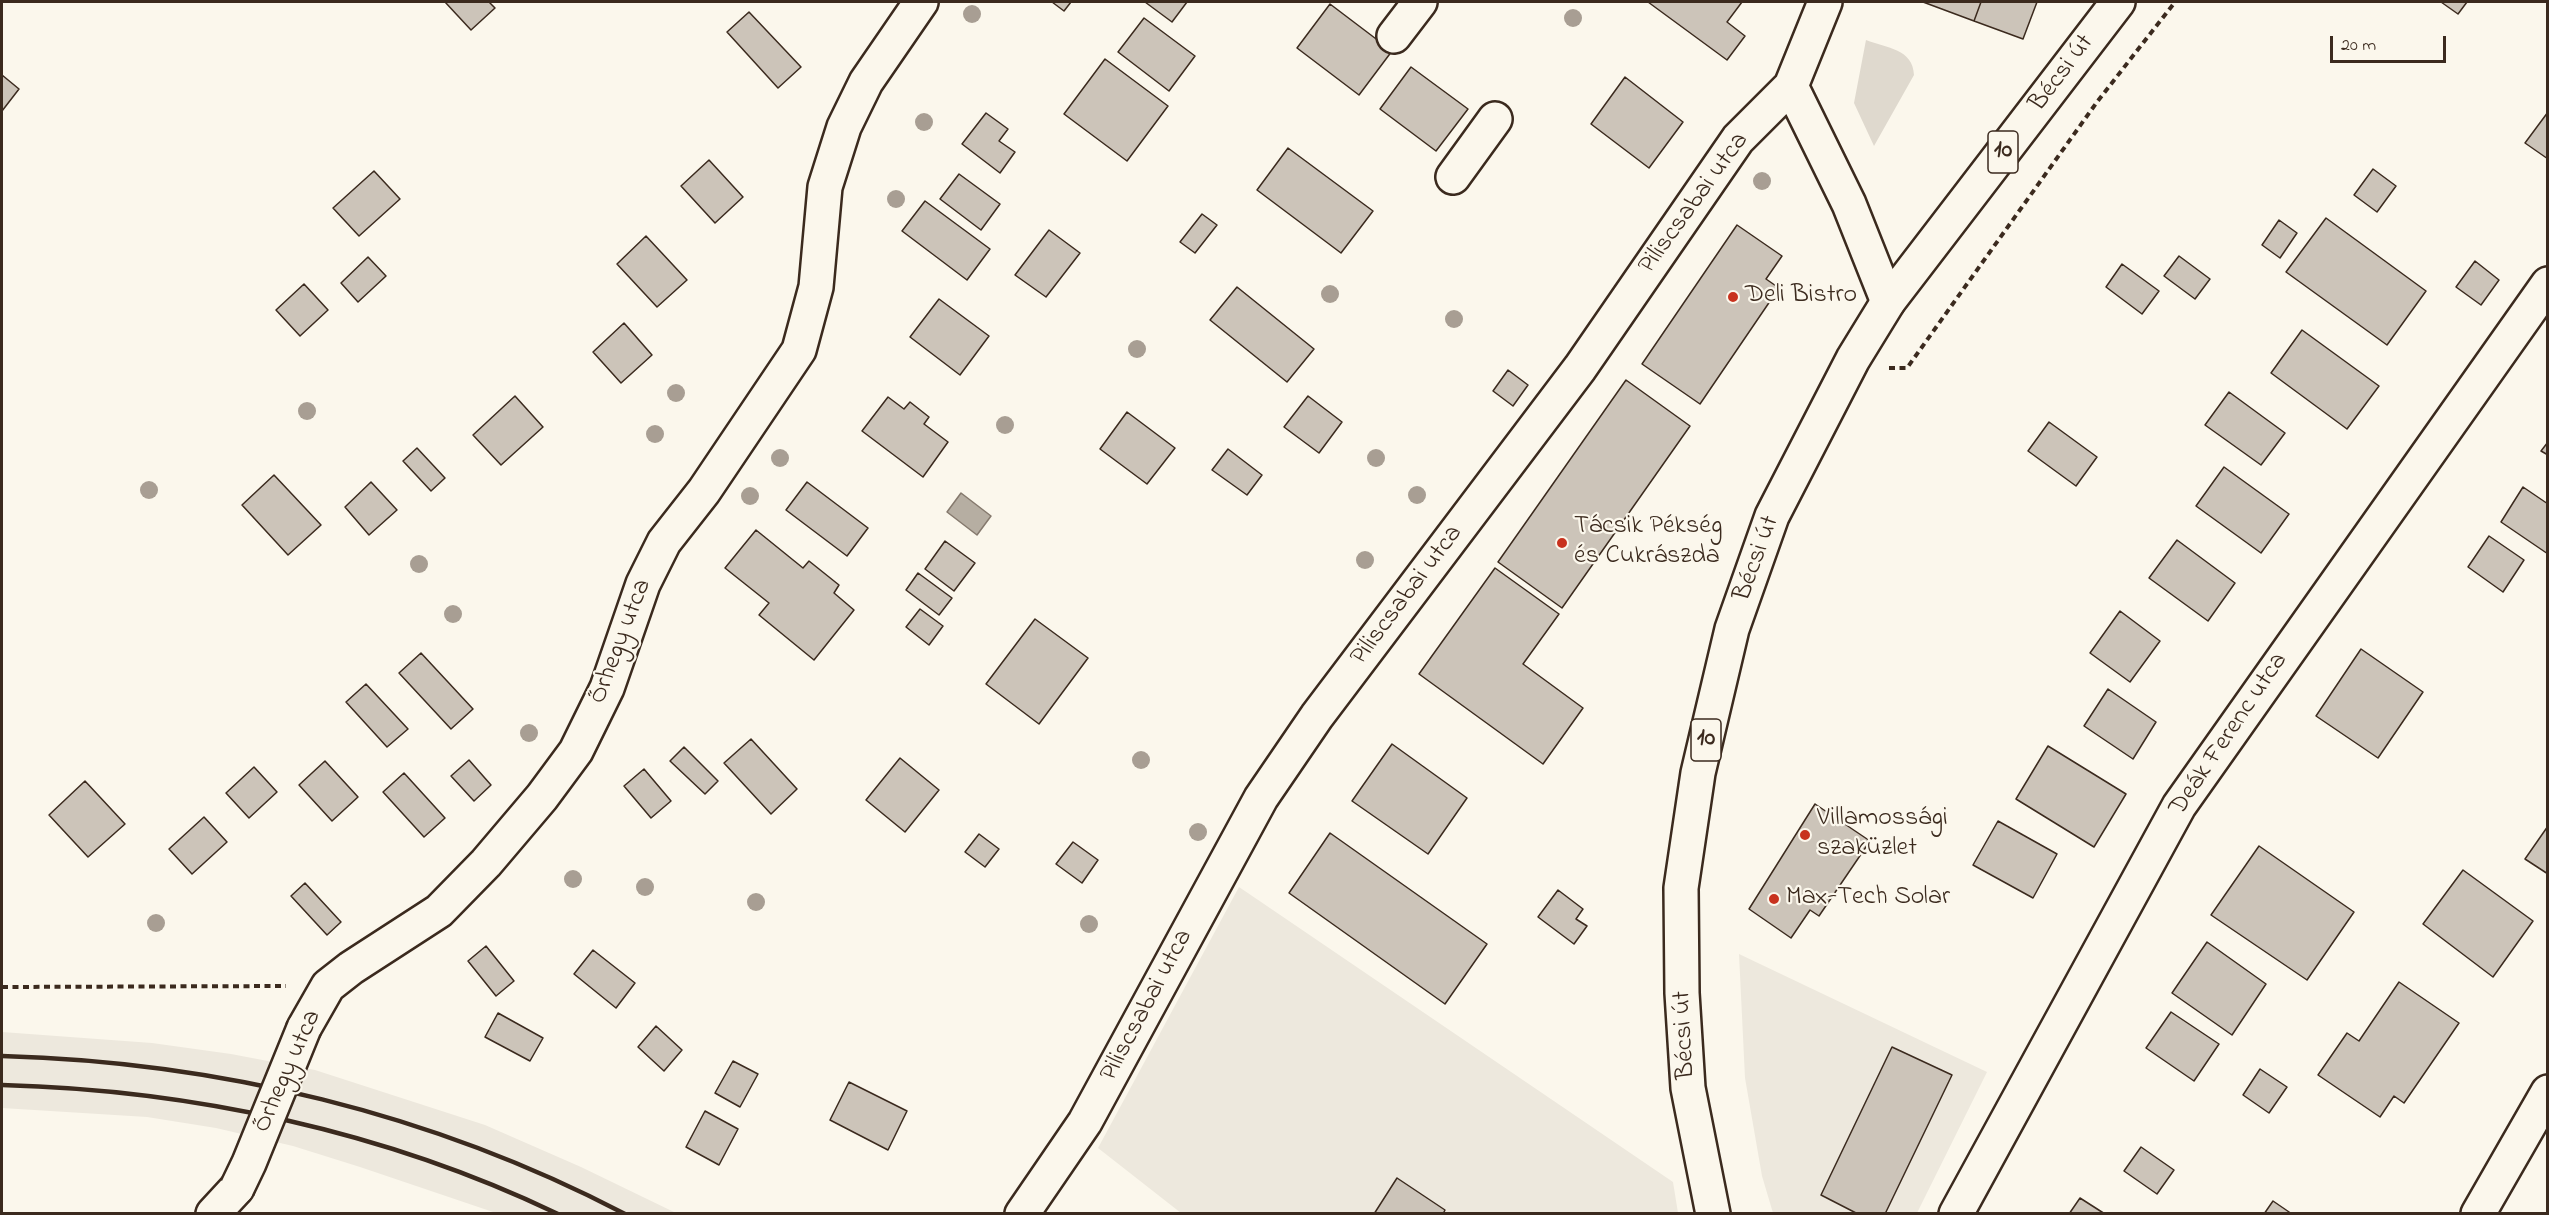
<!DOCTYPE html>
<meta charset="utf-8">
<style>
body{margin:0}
#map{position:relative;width:2549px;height:1215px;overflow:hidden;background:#fbf7ec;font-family:"Indie Flower",sans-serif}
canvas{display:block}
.frame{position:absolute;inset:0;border:3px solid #3b2a1e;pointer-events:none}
.scale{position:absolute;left:2330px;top:36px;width:116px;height:27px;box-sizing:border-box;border:3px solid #3b2a1e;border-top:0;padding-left:8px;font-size:18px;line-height:21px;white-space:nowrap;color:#3b2a1e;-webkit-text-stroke:4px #fbf7ec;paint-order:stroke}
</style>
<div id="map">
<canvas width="2549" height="1215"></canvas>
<div class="frame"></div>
<div class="scale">20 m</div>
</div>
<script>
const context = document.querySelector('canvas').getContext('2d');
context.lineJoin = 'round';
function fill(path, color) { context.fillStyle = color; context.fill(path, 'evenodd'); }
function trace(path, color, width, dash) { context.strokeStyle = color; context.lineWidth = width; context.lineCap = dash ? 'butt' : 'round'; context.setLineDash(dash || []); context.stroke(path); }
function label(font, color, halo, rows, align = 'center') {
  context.font = font + ' "Indie Flower",sans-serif'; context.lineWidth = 4.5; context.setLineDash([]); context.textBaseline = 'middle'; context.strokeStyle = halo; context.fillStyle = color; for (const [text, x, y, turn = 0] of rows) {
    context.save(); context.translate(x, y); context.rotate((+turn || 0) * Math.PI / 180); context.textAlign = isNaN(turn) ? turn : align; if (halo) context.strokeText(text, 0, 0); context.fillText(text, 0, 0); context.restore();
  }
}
fill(new Path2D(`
 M1239,887L1673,1182L1678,1213H1181L1098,1148Z
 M1739,954L1987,1072L1917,1213H1773L1762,1176L1745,1078Z
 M2,1032L152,1043L231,1054L315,1070L485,1125L581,1167L676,1213H496L360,1167L293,1146L216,1128L147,1117L2,1108Z`), '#ede8dd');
fill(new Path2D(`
 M1866,40C1887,48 1913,49 1914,75L1874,146L1854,103Z`), '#dfd9ce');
const water = new Path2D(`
 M961,493L991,516L977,535L947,512Z`);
fill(water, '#b6aea2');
trace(water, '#85796d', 1.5);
const building = new Path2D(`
 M445,2H489L495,8L471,30Z
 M1052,2H1071L1064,11Z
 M1145,2H1187L1172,22Z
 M1648,2H1742L1727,22L1745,36L1727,60Z
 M1923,2H1981L1974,21Z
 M1981,2H2037L2023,39L1974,21Z
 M2441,2H2467L2458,14Z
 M1330,4L1392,51L1359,95L1297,48Z
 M749,12L801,67L778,88L727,32Z
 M1144,18L1195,56L1169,91L1118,52Z
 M1105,59L1168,106L1127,161L1064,114Z
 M1411,67L1468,109L1436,151L1380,109Z
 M2,75L19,89L2,111Z
 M1625,77L1683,122L1649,168L1591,124Z
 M2548,112V159L2525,143Z
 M986,113L1008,129L999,141L1015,152L1000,173L962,144Z
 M1288,148L1373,211L1341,253L1257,190Z
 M709,160L743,197L715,223L681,186Z
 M2373,169L2396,186L2377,212L2354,195Z
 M374,171L400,199L359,236L333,208Z
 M959,174L1000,204L981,230L940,199Z
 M925,201L990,249L967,280L902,231Z
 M1202,214L1217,225L1195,253L1180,242Z
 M2326,218L2426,291L2387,345L2286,272Z
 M2279,220L2297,233L2280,258L2262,245Z
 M1737,225L1782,256L1766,279L1779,288L1700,404L1642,364Z
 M1049,230L1080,253L1046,297L1015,275Z
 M646,236L687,280L657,307L617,264Z
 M2179,256L2210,279L2195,299L2164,276Z
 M368,257L386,276L358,302L341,283Z
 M2475,261L2499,280L2481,305L2456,287Z
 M2122,264L2159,291L2142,314L2106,287Z
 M304,284L328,310L300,336L276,310Z
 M1237,287L1314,349L1287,382L1210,320Z
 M939,299L989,336L960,375L910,337Z
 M624,323L652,355L621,383L593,352Z
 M2302,330L2379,386L2347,429L2271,373Z
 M1508,370L1528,385L1513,406L1493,391Z
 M1626,380L1690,426L1562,608L1498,562Z
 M2229,392L2285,433L2261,465L2205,425Z
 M515,396L543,427L501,465L473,435Z
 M1308,396L1342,422L1319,453L1284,427Z
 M888,397L904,409L910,402L929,417L924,424L948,442L923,477L862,431Z
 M1127,412L1175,448L1147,484L1100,449Z
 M2049,422L2097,457L2076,486L2028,451Z
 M2548,442V455L2541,451Z
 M417,448L445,478L431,491L403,461Z
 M1228,449L1262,475L1247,495L1212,470Z
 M2224,467L2289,514L2261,553L2196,506Z
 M274,475L321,525L288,555L242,505Z
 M371,482L397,510L369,535L345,507Z
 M807,482L868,528L847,556L786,510Z
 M2523,487L2548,504V554L2501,522Z
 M756,530L803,568L809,561L839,585L834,593L854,610L814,660L759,615L769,603L725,568Z
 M2489,536L2524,560L2503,592L2468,567Z
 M2177,540L2235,583L2208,621L2149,578Z
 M945,541L975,563L954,591L925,569Z
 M1495,568L1559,614L1523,664L1583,708L1543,764L1419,674Z
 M918,573L952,598L939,615L906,590Z
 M920,609L943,626L929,645L906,627Z
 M2120,611L2160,641L2130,682L2090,653Z
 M1035,619L1088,658L1039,724L986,684Z
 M2361,649L2423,692L2378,758L2316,716Z
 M421,653L473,709L451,729L399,673Z
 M366,684L408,729L387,747L346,702Z
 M2108,689L2156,722L2133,759L2084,726Z
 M751,739L797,789L771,814L724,763Z
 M1392,744L1467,798L1428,854L1352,801Z
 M2048,746L2126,794L2094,847L2016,799Z
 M684,747L718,781L705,794L670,761Z
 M900,758L939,790L905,832L866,800Z
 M469,760L491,785L474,801L451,776Z
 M325,761L358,797L332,821L299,785Z
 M254,767L277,792L249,818L226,793Z
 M644,769L671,801L651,818L624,786Z
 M404,773L445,818L424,837L383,792Z
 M85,781L125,824L88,857L49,815Z
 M1815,804L1870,841L1819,916L1810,910L1791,938L1749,909Z
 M204,817L227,842L192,874L169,849Z
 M1998,821L2057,854L2033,898L1973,865Z
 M2548,826V874L2525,859Z
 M1330,833L1487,944L1445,1004L1289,893Z
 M979,834L999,849L985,867L965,852Z
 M1073,842L1098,860L1082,883L1056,864Z
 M2259,846L2354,912L2307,980L2211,915Z
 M2463,870L2533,921L2493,977L2423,924Z
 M305,883L341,922L327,935L291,896Z
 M1558,890L1583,909L1576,919L1587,926L1574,944L1538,917Z
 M2207,942L2266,984L2232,1035L2172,993Z
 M486,946L514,981L496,996L468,961Z
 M593,950L635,983L616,1008L574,974Z
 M2399,982L2459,1023L2404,1103L2394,1096L2380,1117L2318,1075L2347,1033L2359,1041Z
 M2171,1012L2219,1044L2194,1081L2146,1048Z
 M498,1013L543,1038L530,1061L485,1037Z
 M656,1026L682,1050L664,1071L638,1047Z
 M1892,1047L1952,1075L1885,1214H1858L1821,1195Z
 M733,1061L758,1074L740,1107L715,1093Z
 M2260,1069L2287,1087L2269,1113L2243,1095Z
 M849,1082L907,1111L888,1150L830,1120Z
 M705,1111L738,1129L719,1165L686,1147Z
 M2141,1147L2174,1170L2157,1194L2124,1171Z
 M1397,1178L1445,1210L1443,1214H1374Z
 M2080,1198L2105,1214H2069Z
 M2273,1201L2292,1214H2264Z`);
fill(building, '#ccc4b9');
trace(building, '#3b2a1e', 1.5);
const minor = new Path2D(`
 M1394,36L1420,2
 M1791,86L1849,204L1888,302
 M1453,177L1495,119
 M304,1028L328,986L351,968L439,911L486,863L542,797L576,751L607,688L643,584L664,542L704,491L799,350L816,287L825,187L844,127L866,82L921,2
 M213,1214L237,1188
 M1022,1214L1085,1122L1261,798L1317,716L1580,368L1738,139L1791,86L1825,2
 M1956,1214L2179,806L2548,284
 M2478,1214L2548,1092`);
const major = new Path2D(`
 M1713,1214L1688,1088L1682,993L1681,888L1698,773L1732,629L1772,516L1853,359L1888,302L2118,2`);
trace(minor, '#3b2a1e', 38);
trace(major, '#3b2a1e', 38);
trace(new Path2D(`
 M1889,368H1907L2097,102L2175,2
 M2,987L286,986`), '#3b2a1e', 4, [6, 4.5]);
trace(minor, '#fbf7ec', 33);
trace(major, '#fbf7ec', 33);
trace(new Path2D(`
 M2,1056C218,1062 432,1113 625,1214
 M2,1085C192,1090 385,1131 558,1214`), '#3b2a1e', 4.5);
const minorBridge = new Path2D(`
 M237,1188L249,1163L304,1028`);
trace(minorBridge, '#3b2a1e', 38, []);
trace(minorBridge, '#fbf7ec', 33);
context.fillStyle = '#a89e93';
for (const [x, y] of [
 [972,14],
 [1573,18],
 [924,122],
 [1762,181],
 [896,199],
 [1330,294],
 [1454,319],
 [1137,349],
 [676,393],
 [307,411],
 [1005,425],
 [655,434],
 [780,458],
 [1376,458],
 [149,490],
 [1417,495],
 [750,496],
 [1365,560],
 [419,564],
 [453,614],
 [529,733],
 [1141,760],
 [1198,832],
 [573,879],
 [645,887],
 [756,902],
 [156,923],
 [1089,924]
]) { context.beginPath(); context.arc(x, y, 9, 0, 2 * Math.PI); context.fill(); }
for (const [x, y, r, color] of [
 [1733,297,6,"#c8321e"],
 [1562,543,6,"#c8321e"],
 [1805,835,6,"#c8321e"],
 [1774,899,6,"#c8321e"]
]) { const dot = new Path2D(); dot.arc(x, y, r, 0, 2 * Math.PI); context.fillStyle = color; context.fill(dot); trace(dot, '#fbf7ec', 2); }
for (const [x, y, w] of [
 [2003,152,30],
 [1706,740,30]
]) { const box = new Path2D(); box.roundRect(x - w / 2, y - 21, w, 42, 4.5); context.fillStyle = '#fbf7ec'; context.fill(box); trace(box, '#3b2a1e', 1.5); }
label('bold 24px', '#3b2a1e', null, [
 ["10",2003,152],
 ["10",1706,740]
]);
label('26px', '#3b2a1e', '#fbf7ec', [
 ["Bécsi út",2063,74,-53],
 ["Piliscsabai utca",1695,204,-54],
 ["Bécsi út",1758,559,-70],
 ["Piliscsabai utca",1408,596,-53],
 ["Őrhegy utca",622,642,-69],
 ["Deák Ferenc utca",2230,735,-56],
 ["Piliscsabai utca",1148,1006,-62],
 ["Bécsi út",1686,1035,-93],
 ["Őrhegy utca",289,1072,-66]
]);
label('26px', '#3b2a1e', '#fbf7ec', [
 ["Deli Bistro",1745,297],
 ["Tácsik Pékség",1574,528],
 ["és Cukrászda",1574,558],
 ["Villamossági",1817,820],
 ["szaküzlet",1817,850],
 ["Max-Tech Solar",1786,899]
], 'left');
</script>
